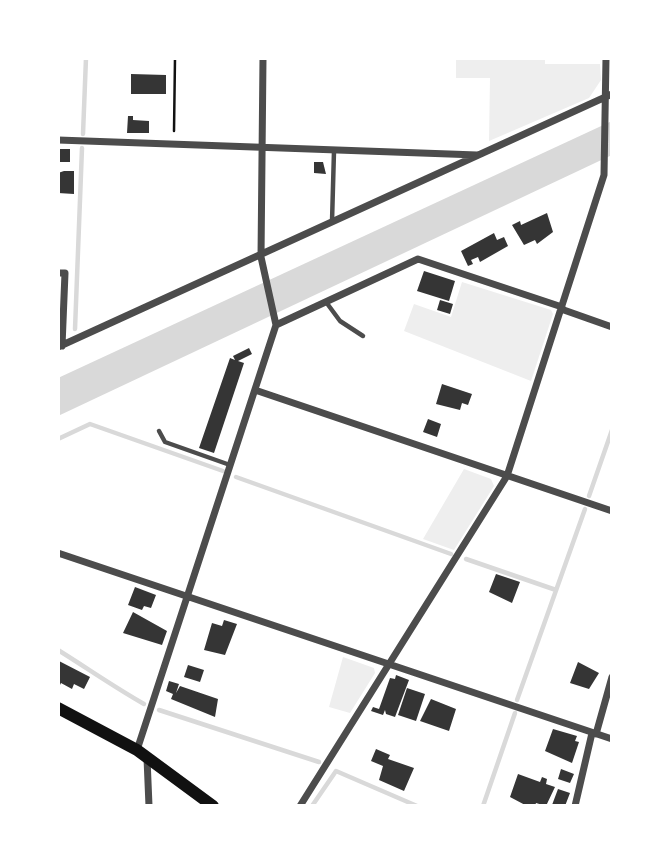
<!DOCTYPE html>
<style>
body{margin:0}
#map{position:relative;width:670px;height:864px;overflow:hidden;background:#fff;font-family:Signika,sans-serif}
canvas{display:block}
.frame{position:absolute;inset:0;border:60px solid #fff;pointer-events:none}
</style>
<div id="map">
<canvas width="670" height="864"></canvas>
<div class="frame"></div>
</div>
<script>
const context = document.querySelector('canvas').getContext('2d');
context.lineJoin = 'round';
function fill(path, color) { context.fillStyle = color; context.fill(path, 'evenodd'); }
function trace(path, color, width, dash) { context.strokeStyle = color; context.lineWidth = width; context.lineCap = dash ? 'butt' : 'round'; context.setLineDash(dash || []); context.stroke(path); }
fill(new Path2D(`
 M456,58H545V64H600L601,80L589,98L489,141L490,78H456Z
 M462,282L551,310L553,314L531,381L404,331L414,304L451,317Z
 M464,469L491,479L494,486L454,550L423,539Z
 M343,657L374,668L375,673L350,713L329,707Z`), '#eee');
fill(new Path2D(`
 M612,121V155L58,416V378Z`), '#d9d9d9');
trace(new Path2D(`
 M83,134L86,58
 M75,329L82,148
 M58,439L90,424L223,471
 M236,477L451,554
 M589,496L612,430
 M466,559L556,590
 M58,650C87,668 114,687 144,704
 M517,700L585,509
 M159,710L319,762
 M312,806L336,771L417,806
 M483,806L515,713`), '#d9d9d9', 4.5);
fill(new Path2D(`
 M131,74L166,75V94H131Z
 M128,116H133V120L149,121V133H127Z
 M58,149H70V162H58Z
 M314,162H323L326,174L314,173Z
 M64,171H74V194L58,193V173Z
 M547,213L553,232L537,244L535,240L524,245L512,225L520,221L521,225Z
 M494,233L497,240L504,237L508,246L480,262L478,257L471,260L473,264L468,266L461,251Z
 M424,271L455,281L449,301L417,291Z
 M440,300L453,304L450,314L437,310Z
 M249,348L252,354L238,361L244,363L214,453L199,448L230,358L235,360L233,356Z
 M442,384L472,394L468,405L462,403L460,410L436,404Z
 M428,419L441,424L437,437L423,432Z
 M496,574L520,582L512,603L489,592Z
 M135,587L156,595L151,608L144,606L142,610L128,605Z
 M133,612L167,631L162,645L123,633Z
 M224,620L237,624L225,655L204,650L212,623L222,626Z
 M59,661L90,677L84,689L74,684L72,689L61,683L58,689Z
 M578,662L599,673L589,689L570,683Z
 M188,665L204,670L200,682L184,677Z
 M396,675L409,680L395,717L386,714L385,710L383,715L371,711L373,707L379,709L390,678L395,679Z
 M169,681L179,684L176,693L180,686L218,699L215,717L171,699L173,694L166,691Z
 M407,688L425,694L416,721L398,715Z
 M431,699L456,709L449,731L420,721Z
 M553,729L577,736L575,741L579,742L572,763L545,751Z
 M376,749L390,755L388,759L414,768L404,791L379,780L383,766L371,761Z
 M561,769L574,774L570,783L558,779Z
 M518,774L540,782L542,777L547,779L546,784L555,787L546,806L536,803L535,806H527L510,797Z
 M558,789L570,793L565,806L552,805Z`), '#353535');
trace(new Path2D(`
 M174,131L175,58`), '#111', 2.5);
trace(new Path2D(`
 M332,222L334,151
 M326,302L340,321L363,336
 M159,431L165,442L230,465`), '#4c4c4c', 4.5);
trace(new Path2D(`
 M58,140L477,155
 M58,273H65L62,346
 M561,309L612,327
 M276,325L418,259L562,307
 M58,347L612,94
 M255,390L612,511
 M58,553L612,739
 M596,734L612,677
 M137,750L276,325L261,257L263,58
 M147,758L149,806
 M300,806L507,476L604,175L606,58
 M575,806L592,733`), '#4c4c4c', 7);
trace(new Path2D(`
 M58,708L137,750L213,806`), '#111', 12);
</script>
